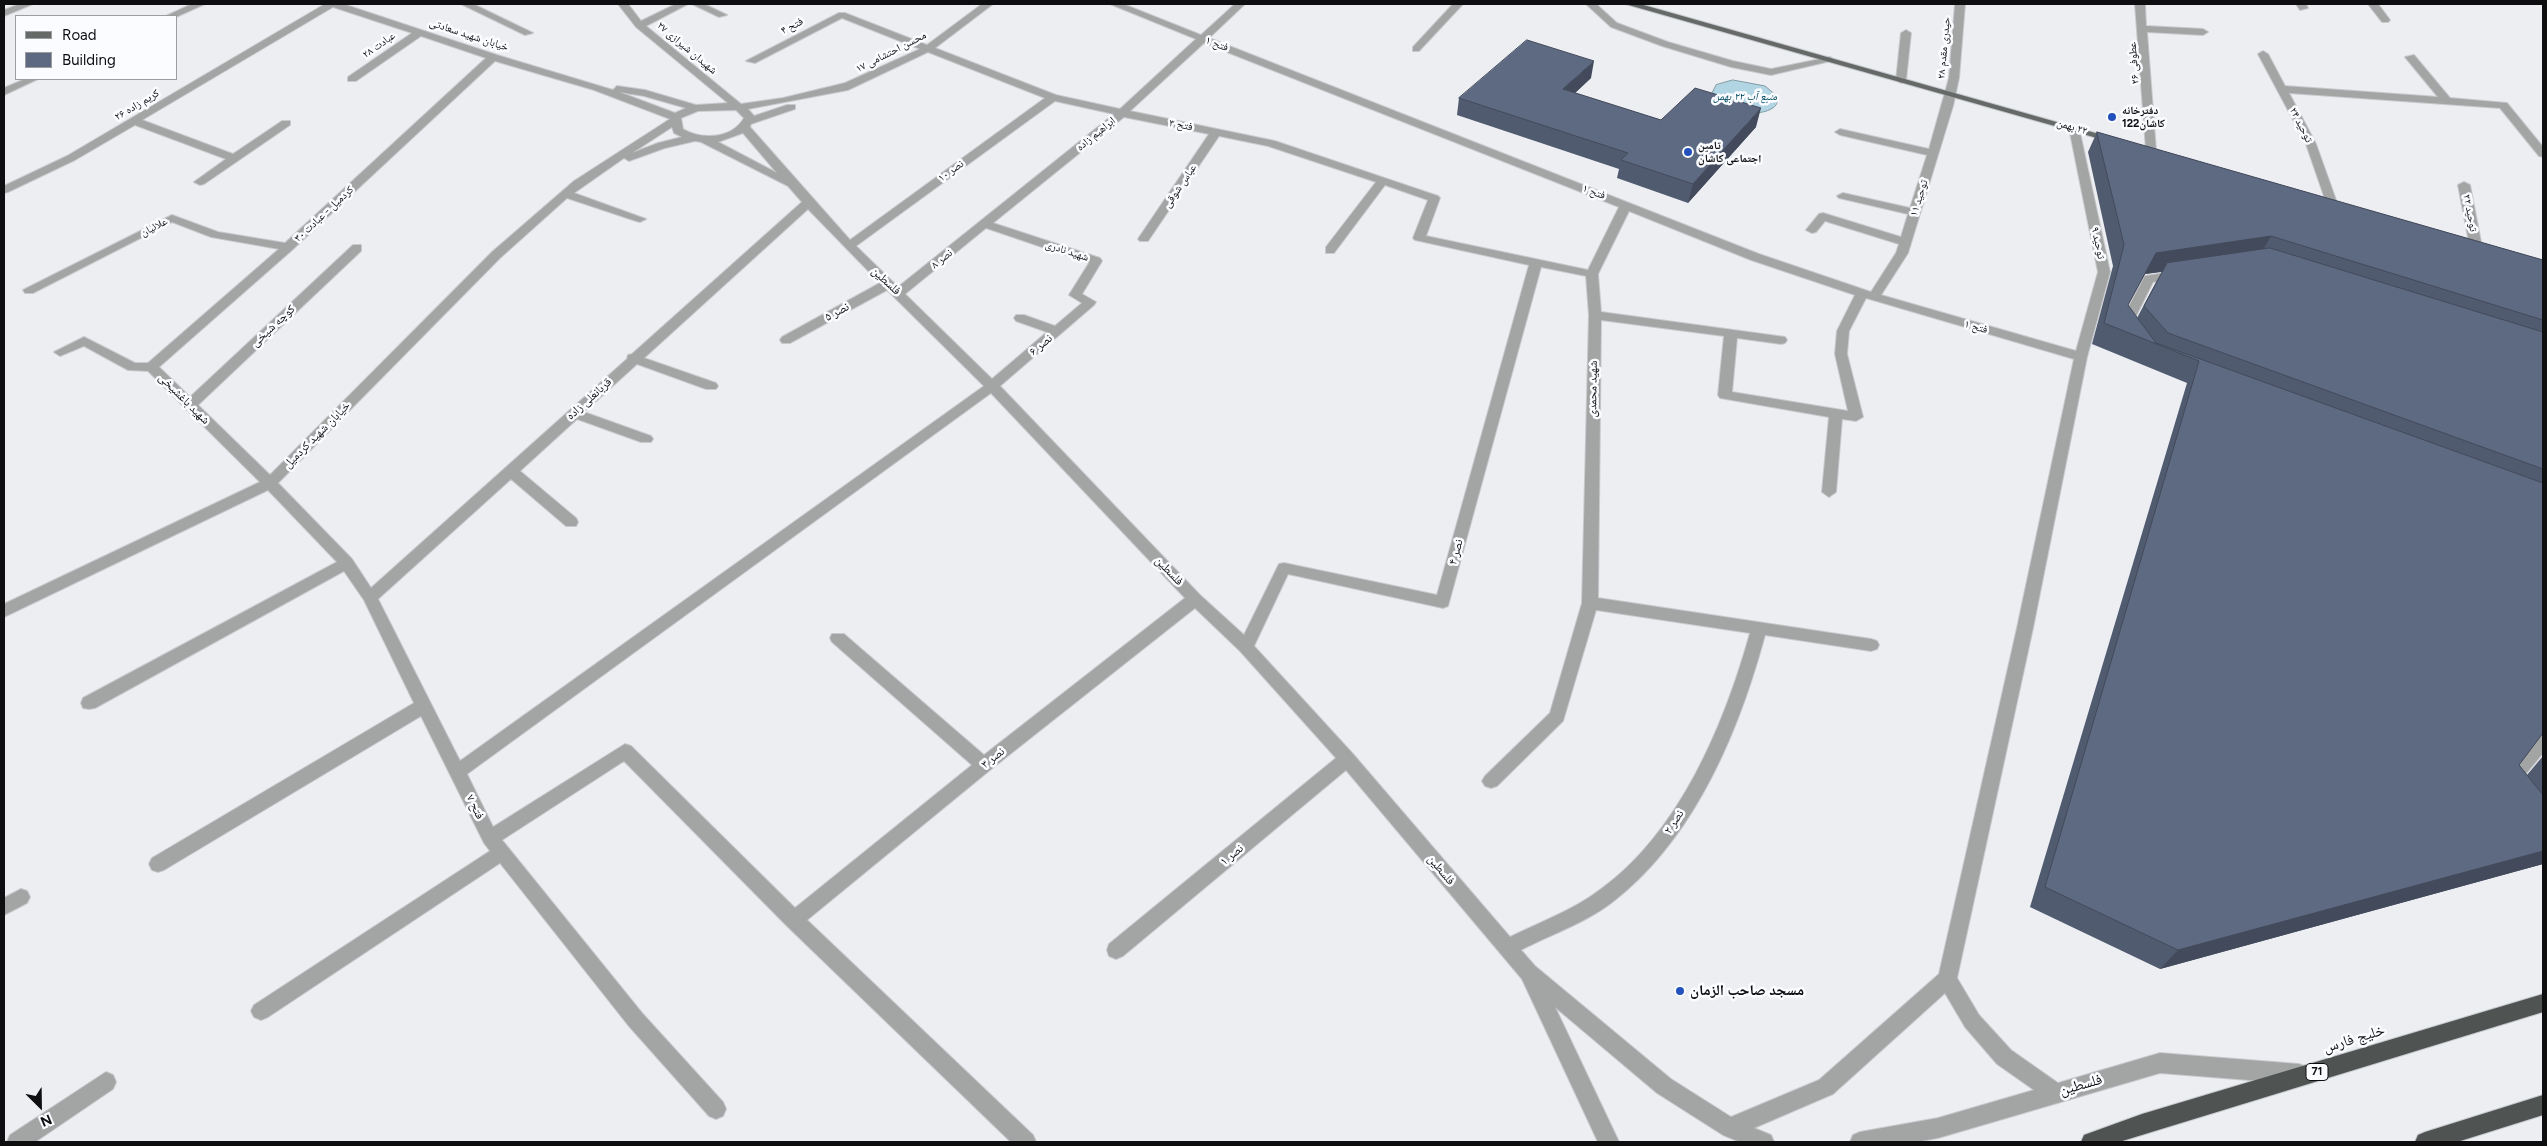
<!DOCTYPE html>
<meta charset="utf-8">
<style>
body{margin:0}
#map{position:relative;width:2547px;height:1146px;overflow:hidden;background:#eceef2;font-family:Figtree,sans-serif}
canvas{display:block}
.frame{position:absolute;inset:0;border:5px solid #0e0e10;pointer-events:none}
.legend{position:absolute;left:15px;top:15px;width:162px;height:65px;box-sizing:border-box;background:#fafcff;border:1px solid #9c9d9f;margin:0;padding:6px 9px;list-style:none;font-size:15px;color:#0e0e10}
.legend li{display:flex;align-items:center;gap:10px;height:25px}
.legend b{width:25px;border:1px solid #9c9d9f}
.north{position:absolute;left:15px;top:1081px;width:50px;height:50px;-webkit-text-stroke:4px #fafcff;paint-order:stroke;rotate:157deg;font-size:14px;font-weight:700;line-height:20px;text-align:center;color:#0e0e10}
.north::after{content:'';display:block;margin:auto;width:18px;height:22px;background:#0e0e10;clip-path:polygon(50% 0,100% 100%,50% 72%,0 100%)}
</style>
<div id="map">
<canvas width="2547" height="1146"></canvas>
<div class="frame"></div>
<ul class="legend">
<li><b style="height:6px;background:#656967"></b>Road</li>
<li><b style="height:14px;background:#5e6a82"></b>Building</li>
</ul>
<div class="north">N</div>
</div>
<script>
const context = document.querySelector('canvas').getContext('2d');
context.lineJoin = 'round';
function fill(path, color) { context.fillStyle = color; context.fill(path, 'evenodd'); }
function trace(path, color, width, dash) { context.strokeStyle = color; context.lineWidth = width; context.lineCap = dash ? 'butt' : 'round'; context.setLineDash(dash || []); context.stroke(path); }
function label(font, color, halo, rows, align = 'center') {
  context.font = font + ' Figtree,"Noto Naskh Arabic",sans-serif'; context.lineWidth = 5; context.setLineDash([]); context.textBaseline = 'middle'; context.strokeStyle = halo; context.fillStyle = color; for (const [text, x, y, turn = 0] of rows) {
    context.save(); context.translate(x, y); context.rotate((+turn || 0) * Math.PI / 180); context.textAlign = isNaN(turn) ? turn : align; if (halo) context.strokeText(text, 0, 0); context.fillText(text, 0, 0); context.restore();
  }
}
const water = new Path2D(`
 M1733,80L1765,86L1777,96C1778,102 1777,106 1771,109C1751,120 1729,103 1711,95L1716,85Z`);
fill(water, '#b2d5e3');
trace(water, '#8199a4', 1);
const minor = new Path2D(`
 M20,4H33L4,16V10Z
 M192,4H205L176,17L166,16Z
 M325,4H343L497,55L613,90L617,86L645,90L696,105L728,103L636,27L618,4H628L641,21L676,4H688L646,26L741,104L783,98L845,83L920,49L842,18L755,63L746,61L839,13H845L927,45L982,4H993L935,48L1056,95L1120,109L1196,39L1110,4H1123L1201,35L1235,4H1245L1209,38L1759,254L1871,292L1896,253L1899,244L1825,221L1816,232L1812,233L1806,230L1819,214L1823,213L1901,237L1908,214L1839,198L1837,196L1843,193L1910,208L1927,155L1840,135L1835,132L1840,129L1929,149L1949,78L1955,4H1965L1959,78L1953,106L1908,253L1881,295L2076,351L2098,272L2069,128L2074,125L2079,128L2110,272L2087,357L2033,628L1957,978L1979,1015L2011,1050L2058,1083L2160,1053L2299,1064L2306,1067L2309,1074L2306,1081L2299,1084L2160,1073L1938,1138L1916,1142H1850L1853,1135L1860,1132L1938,1118L2034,1090L1997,1064L1965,1027L1945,993L1833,1094L1754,1128L1771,1135L1774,1142H1740L1723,1135L1657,1093L1555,1007L1619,1142H1598L1522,979L1346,770L1123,956L1116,959L1109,956L1107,950L1109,944L1336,758L1240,651L1195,608L990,770L807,920L1033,1135L1036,1142H1011L787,926L624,761L502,840L642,1013L723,1102L726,1109L723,1116L716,1119L709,1116L628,1025L500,863L268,1017L261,1020L254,1017L251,1011L254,1005L490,851L484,843L421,716L164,870L158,872L152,870L149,864L152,858L414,703L364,600L344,571L95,708L89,709L83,708L81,703L83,698L337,562L268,490L4,617V604L260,482L148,371L128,370L84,346L60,356L54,352L84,337L135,363H148L279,249L211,237L172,222L33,293H25L23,290L172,215L218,232L285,243L486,58L421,36L356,81H348V77L412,33L333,7L142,120L233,154L282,121H290V125L204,184L200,185L194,182L226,159L135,125L75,160L8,192L4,193V186L67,156ZM1204,43L1619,207L1588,270L1426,236L1440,198L1438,196L1275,141L1130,111ZM928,52L1045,98L850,240L750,127L751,124L795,109V105H787L754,116L748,109L848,90ZM495,61L594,90L670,119L574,181L492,252L270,475L198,405L361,251V245H353L190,397L159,367L292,250ZM619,92L644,96L686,108L675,113ZM1055,101L1114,114L898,287L856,246ZM736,110L744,118C732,139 702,140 683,129L681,118L698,111ZM1124,117L1209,134L1138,239L1140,241H1148L1219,136L1268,146L1376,182L1326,247V253H1334L1385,185L1428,200L1413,238L1415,240L1529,265L1437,595L1284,563L1279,564L1277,568L1244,635L1200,595L1000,386L1094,305L1096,302L1082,294L1102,261L1100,258L993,223ZM672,127L674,133L682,137L658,143L632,153ZM743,133L777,173L718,142ZM695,141L701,142L788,186L802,202L632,354L628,355L627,359L371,588L352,559L278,483L500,258L567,198L636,221L640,222L646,219L574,193L624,158L629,161L665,148ZM808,209L880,283L782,337L780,340L782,343H790L887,290L984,386L460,761L378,599L511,479L566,526H576L578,522L576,518L520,471L577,419L641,442H651L653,439L651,436L584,412L637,364L706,389H716L718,386L716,383L644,358ZM1629,211L1751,260L1855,295L1837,331L1835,354L1848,411L1732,392L1737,338L1781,344L1785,343L1787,340L1785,337L1601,312L1598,274ZM986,228L1089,263L1069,295L1082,303L1055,326L1024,315H1016L1014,318L1016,321L1047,332L992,379L905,294ZM1541,267L1586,276L1589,315L1582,603L1550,713L1485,776L1482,781L1485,786L1491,788L1497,786L1563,721L1596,610L1750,633C1725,723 1680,832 1601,889C1574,910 1540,922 1510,937L1353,754L1254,646L1288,574L1443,608L1448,606ZM1866,298L2074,359L2017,628L1939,974L1819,1080L1731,1117L1671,1079L1535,966L1521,950C1552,934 1588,922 1615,900C1695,837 1739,731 1765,635L1871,651L1877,649L1879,645L1877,641L1871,639L1598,598L1601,320L1724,336L1718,395L1720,398L1829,417L1822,492L1829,497L1836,492L1842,419L1856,421L1863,417L1847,354L1849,331ZM991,393L1185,598L984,755L844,634H832L830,638L832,642L972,765L795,908L631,746L625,744L493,827L467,774Z
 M461,4H473L533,33L525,35Z
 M692,4H704L727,15L719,17Z
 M1453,4H1463L1419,51H1413V47Z
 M1586,4H1596L1617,23L1668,42L1733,61L1771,69L1830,57L1835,60L1771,75L1731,67L1662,46L1611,27Z
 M2135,4H2145L2146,26L2203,29L2208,32L2203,35L2147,32L2156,150L2151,153L2146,150Z
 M2296,4H2306L2308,8L2300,10Z
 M2368,4H2378L2390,20L2388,22H2382Z
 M1906,30L1911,33L1906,80L1901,83L1896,80L1901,33Z
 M2263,51L2268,54L2285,86L2438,97L2405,57L2414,55L2450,98L2507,103L2543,147V157L2539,156L2500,108L2289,93L2316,144L2336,200L2334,202H2326L2306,144L2258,54Z
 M25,79H38L4,95V88Z
 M2464,182L2470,185L2481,242L2475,246L2469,242L2458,185Z
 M2178,271L2184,275L2182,278L2153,282L2131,326L2132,329L2126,333L2118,327L2145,276Z
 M2543,734V753L2514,788L2508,790L2502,788L2499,783L2502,778L2537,736Z
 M21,889L27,891L30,897L27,903L4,915V898Z
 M106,1072L113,1075L116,1082L113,1089L35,1142H7L10,1135Z`);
const major = new Path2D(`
 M1625,4H1640L2120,140L2115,143L2111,142Z`);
const highway = new Path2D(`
 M2543,994V1012L2119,1142H2081L2084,1135L2142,1114Z
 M2543,1095V1115L2457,1142H2415L2418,1135L2425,1132Z`);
trace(minor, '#c8cace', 2);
trace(major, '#c8cace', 2);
trace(highway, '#c8cace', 2);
fill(minor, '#a3a5a4');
fill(major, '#656967');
fill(highway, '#4f5352');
fill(new Path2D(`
 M1591,78L1575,93L1661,120L1756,127L1688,203L1617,178L1619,169L1457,115L1459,98Z
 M2097,132L2543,260V733L2519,765L2527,775L2543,756V864L2160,969L2030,907L2187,383L2092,344L2113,266L2088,152ZM2162,272L2155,284L2137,318L2128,305L2145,274Z`), '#515b70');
fill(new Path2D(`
 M1594,61L1591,78L1560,107L1563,89Z
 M1761,108L1756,127L1688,203L1693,184Z
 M2271,236L2259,257L2145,274L2156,253Z
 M2543,851V864L2160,969L2178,950Z`), '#424a5b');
const building = new Path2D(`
 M1527,40L1594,61L1563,89L1661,120L1695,88L1761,108L1693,184L1621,160L1628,153L1459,98Z
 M2097,132L2543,260V320L2271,236L2156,253L2128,305L2156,343L2543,483V733L2519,765L2543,795V851L2178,950L2045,887L2199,361L2104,323L2124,245Z
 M2270,248L2543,332V469L2168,333L2144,306L2167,263Z`);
fill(building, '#5e6a82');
trace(building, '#424a5b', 1);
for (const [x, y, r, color] of [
 [2112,117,5,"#2251be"],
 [1688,152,5,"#2251be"],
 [1680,991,5,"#2251be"]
]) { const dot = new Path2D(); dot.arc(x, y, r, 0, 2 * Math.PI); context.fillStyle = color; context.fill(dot); trace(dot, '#fafcff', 2); }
label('11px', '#0e0e10', '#fafcff', [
 ["فتح ۴",792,26,-27],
 ["خیابان شهید سعادتی",469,35,18],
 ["فتح ۱",1217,44,21],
 ["عبادت ۲۸",379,45,-35],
 ["شهیدان شیرازی ۲۷",687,48,40],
 ["حیدری مقدم ۲۸",1944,48,-85],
 ["محسن احتشامی ۱۷",891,52,-27],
 ["عطوفی ۲۶",2134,63,-94],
 ["کریم زاده ۲۶",137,105,-31],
 ["فتح ۳",1181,125,11],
 ["توحید ۲۴",2301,125,63],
 ["٢٢ بهمن",2072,127,16],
 ["ابراهیم زاده",1096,134,-39],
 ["نصر ۱۰",951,171,-36],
 ["عباس شوقی",1180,186,-56],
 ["فتح ۱",1594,192,21],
 ["توحید ۱۱",1919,198,-73],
 ["توحید ۲۲",2470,213,79],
 ["کردمیل - عبادت ۳۰",324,214,-43],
 ["علائیان",154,227,-27],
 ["توحید ۹",2098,243,78],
 ["شهید نادری",1067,251,18],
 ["نصر ۸",942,259,-39],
 ["فتح ۱",1976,327,16]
]);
label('italic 11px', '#014b60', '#fafcff', [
 ["منبع آب ۲۲ بهمن",1745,97]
]);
label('bold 11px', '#0e0e10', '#fafcff', [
 ["دفترخانه",2122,111],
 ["122کاشان",2122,124],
 ["تامین",1698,146],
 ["اجتماعی کاشان",1698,159]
], 'left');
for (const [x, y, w] of [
 [2317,1072,22]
]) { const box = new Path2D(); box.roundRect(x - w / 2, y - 8.5, w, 17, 4); context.fillStyle = '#fafcff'; context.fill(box); trace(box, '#0e0e10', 1); }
label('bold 11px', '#0e0e10', null, [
 ["71",2317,1072]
]);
label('12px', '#0e0e10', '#fafcff', [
 ["فلسطین",886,281,43],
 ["نصر ۵",837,312,-29],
 ["کوچه شیخی",273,326,-43],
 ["نصر ۶",1041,345,-40],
 ["شهید محمدی",1593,389,-89],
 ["شهید باغشیخی",184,399,45],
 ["قربانعلی زاده",589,399,-42],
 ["خیابان شهید کردمیل",317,435,-45],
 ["نصر ۴",1456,552,-75],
 ["فلسطین",1169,571,46],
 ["نصر ۳",993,758,-38],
 ["فتح ۷",475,807,64],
 ["نصر ۲",1674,822,-57],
 ["نصر ۱",1232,855,-40],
 ["فلسطین",1441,870,50]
]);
label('bold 15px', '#0e0e10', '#fafcff', [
 ["مسجد صاحب الزمان",1690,991]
], 'left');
label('15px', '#0e0e10', '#fafcff', [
 ["خلیج فارس",2354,1039,-17],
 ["فلسطین",2081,1085,-16]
]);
</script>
